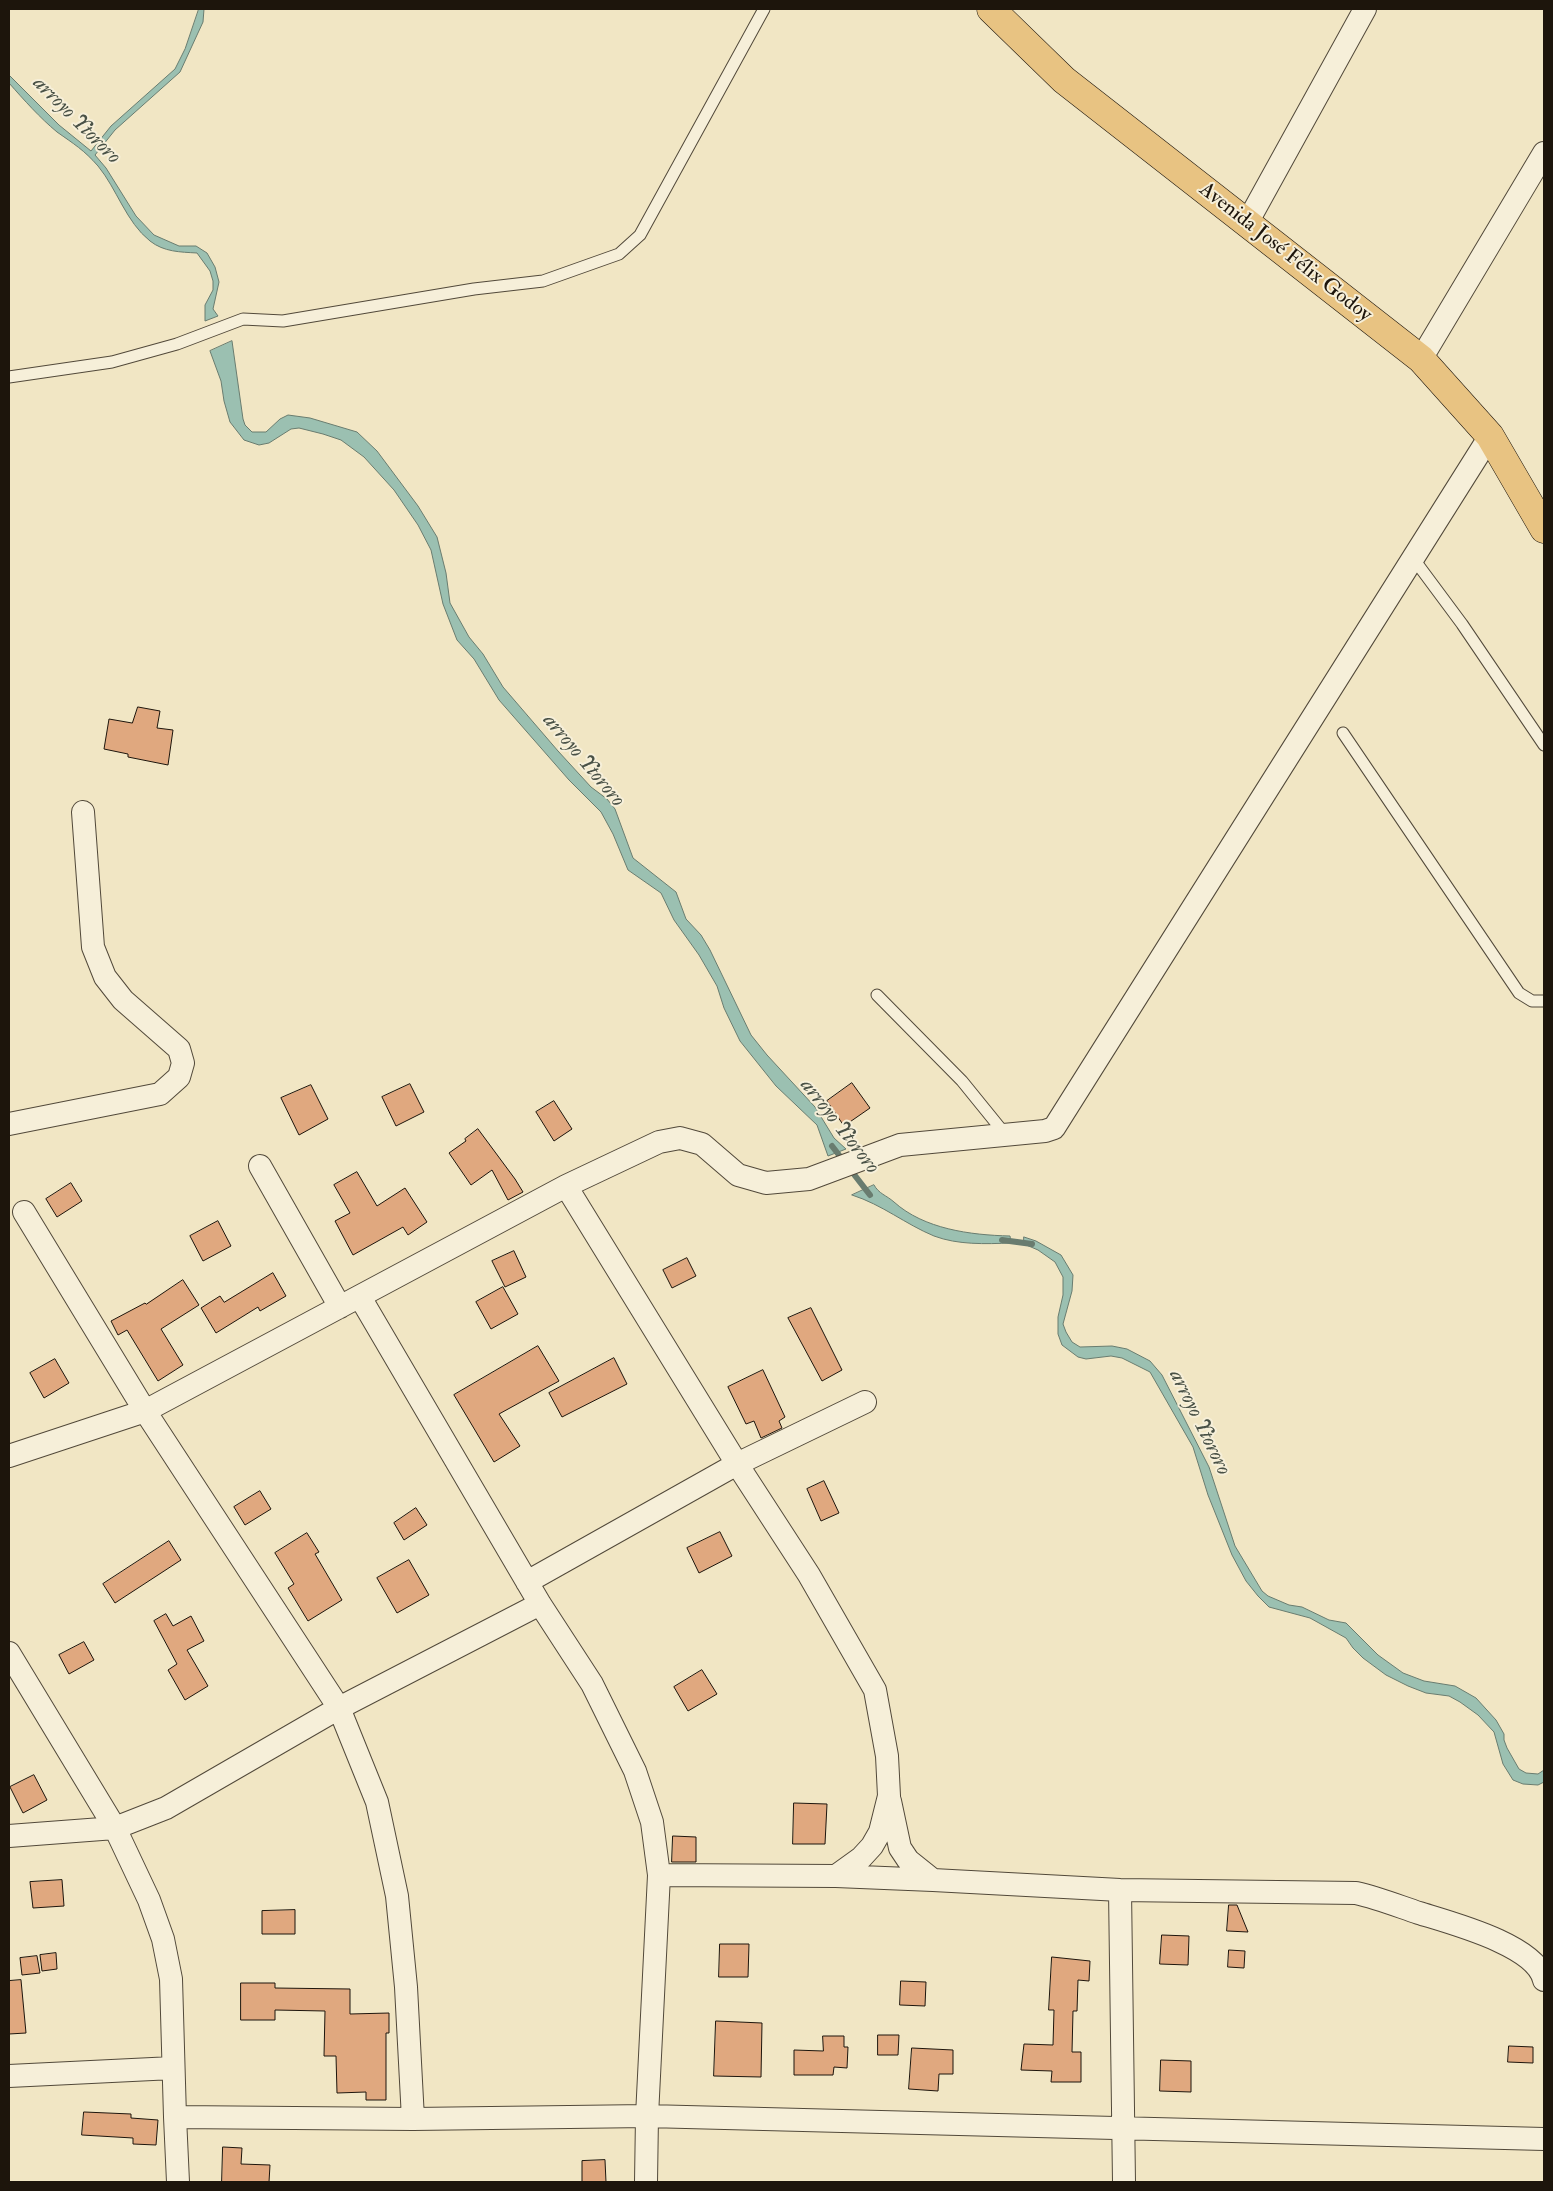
<!DOCTYPE html>
<meta charset="utf-8">
<style>
body{margin:0}
#map{position:relative;width:1553px;height:2191px;overflow:hidden;background:#f1e6c4;font-family:"IM FELL Double Pica",serif}
canvas{display:block}
.frame{position:absolute;inset:0;border:10px solid #1d150c;pointer-events:none}
</style>
<div id="map">
<canvas width="1553" height="2191"></canvas>
<div class="frame"></div>
</div>
<script>
const context = document.querySelector('canvas').getContext('2d');
context.lineJoin = 'round';
function fill(path, color) { context.fillStyle = color; context.fill(path, 'evenodd'); }
function trace(path, color, width, dash) { context.strokeStyle = color; context.lineWidth = width; context.lineCap = dash ? 'butt' : 'round'; context.setLineDash(dash || []); context.stroke(path); }
function label(font, color, halo, rows, align = 'center') {
  context.font = font + ' "IM FELL Double Pica",serif'; context.lineWidth = 4; context.setLineDash([]); context.textBaseline = 'middle'; context.strokeStyle = halo; context.fillStyle = color; for (const [text, x, y, turn = 0] of rows) {
    context.save(); context.translate(x, y); context.rotate((+turn || 0) * Math.PI / 180); context.textAlign = isNaN(turn) ? turn : align; if (halo) context.strokeText(text, 0, 0); context.fillText(text, 0, 0); context.restore();
  }
}
const water = new Path2D(`
 M199,9H204L203,22L180,72L115,130L95,155L106,168L136,216L154,235L179,246H196L207,253L215,267L219,282L213,309L218,316L205,321V305L213,290V281L210,271L197,253C180,252 164,252 150,241C126,222 117,189 98,166C84,150 74,144 57,132C40,118 24,100 9,83V75L59,125L91,151L111,126L175,69L185,49Z
 M232,341L243,419L245,425L252,432H266L280,419L288,415L310,418L357,432L377,451L418,506L437,537L446,573L450,603L469,637L483,654L503,687L558,751L591,787L607,799L615,809L633,858L676,892L686,919L701,935L710,950L751,1035L767,1055L815,1107L834,1138L846,1149L828,1156L817,1125L776,1086L740,1041L724,1008L717,986L699,955L674,920L661,893L628,870L613,834L601,812L569,780L499,700L474,659L457,640L443,604L431,550L418,525L394,490L364,457L341,440L323,434L299,428L291,429L269,443L259,445L244,440L230,422L224,401L221,381L210,351Z
 M874,1185C879,1194 886,1195 894,1202C924,1229 970,1235 1010,1236L1011,1243C985,1244 958,1245 934,1236C905,1224 883,1205 852,1195Z
 M1024,1237L1036,1241L1061,1255L1073,1275L1072,1291L1063,1324L1066,1332L1072,1342L1080,1347L1112,1346L1127,1349L1150,1361L1162,1375L1209,1467L1235,1546L1262,1591L1268,1596L1289,1605L1302,1607L1329,1620L1346,1623L1378,1655L1403,1673L1424,1681L1455,1686L1476,1698L1496,1720L1504,1734V1740L1507,1748L1519,1769L1526,1773L1538,1774L1544,1770V1782L1538,1785L1523,1784L1513,1780L1503,1764L1494,1732L1478,1715L1460,1702L1449,1696L1426,1693L1408,1686L1386,1675L1363,1658L1353,1648L1346,1638L1310,1618L1269,1607L1258,1596L1246,1581L1232,1555L1208,1495L1193,1447L1150,1372L1122,1358L1111,1356L1086,1359L1078,1357L1062,1345L1058,1334V1317L1063,1295V1277L1055,1262L1038,1250L1024,1244Z`);
fill(water, '#9bc0b1');
trace(water, '#697c6f', 1);
trace(new Path2D(`
 M832,1146L870,1195
 M1002,1240L1032,1244`), '#697c6f', 6);
const building = new Path2D(`
 M138,707L160,711L157,728L173,730L168,765L128,757V754L104,749L109,719L132,723Z
 M852,1083L870,1108L844,1126L827,1101Z
 M410,1084L424,1112L396,1126L382,1097Z
 M311,1085L328,1119L299,1135L281,1098Z
 M554,1101L572,1129L554,1141L536,1112Z
 M478,1129L515,1179L523,1192L508,1200L492,1170L471,1185L449,1153L466,1141L465,1139Z
 M357,1172L377,1206L405,1188L427,1222L408,1235L403,1227L353,1255L335,1221L350,1213L334,1185Z
 M71,1183L82,1201L57,1217L46,1199Z
 M218,1221L231,1246L203,1261L190,1236Z
 M514,1251L526,1277L505,1287L492,1261Z
 M687,1258L696,1276L672,1288L663,1270Z
 M273,1273L286,1296L260,1311L258,1307L216,1333L201,1308L220,1296L224,1302Z
 M183,1280L199,1305L161,1329L183,1365L158,1381L127,1330L118,1335L111,1321L145,1303L146,1304Z
 M503,1287L518,1314L491,1329L476,1302Z
 M811,1308L842,1370L822,1381L788,1318Z
 M538,1346L559,1381L499,1414L520,1446L494,1462L454,1395Z
 M614,1358L627,1384L562,1417L549,1393Z
 M55,1359L69,1383L44,1398L30,1373Z
 M763,1370L785,1417L779,1421L782,1428L761,1438L754,1421L746,1424L728,1387Z
 M824,1481L839,1513L821,1521L807,1489Z
 M260,1491L271,1509L245,1525L234,1507Z
 M416,1508L427,1525L404,1540L394,1523Z
 M720,1532L732,1556L699,1573L687,1548Z
 M307,1533L319,1552L315,1554L342,1600L308,1621L288,1588L294,1584L275,1553Z
 M169,1541L181,1560L115,1603L103,1584Z
 M409,1560L429,1595L397,1613L377,1578Z
 M166,1614L173,1626L191,1616L204,1641L187,1650L208,1686L185,1700L168,1670L177,1664L154,1621Z
 M84,1642L94,1660L69,1674L59,1655Z
 M702,1670L717,1694L688,1711L674,1687Z
 M34,1775L47,1800L23,1813L10,1787Z
 M794,1803L827,1804L825,1844H793Z
 M673,1836L696,1837V1862H672Z
 M62,1880L64,1906L33,1908L30,1882Z
 M1229,1905H1237L1248,1932L1227,1931Z
 M295,1910V1934H262V1911Z
 M1162,1935L1189,1936L1188,1965L1160,1964Z
 M720,1944H749L748,1977H719Z
 M1229,1950L1245,1951L1244,1968L1228,1967Z
 M56,1953L57,1969L42,1971L40,1955Z
 M37,1956L40,1973L22,1975L20,1958Z
 M1052,1957L1090,1961L1089,1981L1078,1980L1077,2011H1073L1072,2052H1081V2082H1051L1052,2071L1021,2070L1024,2044L1053,2045L1054,2010H1049Z
 M21,1980L26,2033L9,2034V1981Z
 M901,1981L926,1982L925,2006L900,2005Z
 M241,1983H275V1988L350,1989V2014L389,2013V2033H386V2100H366V2092L337,2093L336,2056H324L325,2011L275,2010V2020H241Z
 M716,2021L762,2023L761,2077L714,2076Z
 M878,2035H899L898,2055H878Z
 M823,2036H844V2047H848L847,2068L834,2067L833,2075H794V2050L823,2051Z
 M1509,2046L1533,2047V2063L1508,2062Z
 M912,2048L953,2050V2074H939L938,2091L909,2089Z
 M1161,2060L1191,2061V2092L1160,2091Z
 M84,2112L131,2114V2118L158,2120L156,2145L133,2144V2138L82,2135Z
 M223,2147L242,2148L241,2164L270,2165L269,2182H222Z
 M605,2160L606,2182H582V2161Z`);
fill(building, '#e0a87f');
trace(building, '#1d150c', 1);
const lane = new Path2D(`
 M9,377L112,362L177,344L243,319L283,321L474,289L543,281L619,254L640,235L764,9
 M1413,558L1462,624L1544,745
 M1343,733L1519,993L1532,1001H1544
 M877,995L962,1081L1005,1134`);
const street = new Path2D(`
 M1247,223L1365,9
 M1421,359L1544,153
 M9,1124L160,1094L179,1077L183,1063L179,1049L123,1000L105,977L93,947L83,812
 M260,1166L340,1307
 M566,1186L737,1464L809,1575L875,1690L887,1756L889,1796L880,1832L872,1846L861,1858L836,1876
 M24,1212L145,1411L339,1708L377,1802L397,1896L406,1987L413,2119
 M360,1297L540,1604L592,1684L635,1771L652,1822L659,1875L647,2116L646,2182
 M9,1456L145,1411L566,1186L659,1142L680,1138L702,1144L738,1175L766,1183L809,1179L900,1145L1045,1131L1054,1128L1490,436
 M527,1582L737,1464L865,1402
 M9,1653L115,1828L149,1900L163,1939L171,1979L175,2117L413,2119L647,2116L1544,2139
 M890,1801L900,1848L908,1860L933,1880
 M9,1836L115,1828L166,1808L339,1708L540,1604
 M659,1875L836,1876L933,1880L1120,1890L1356,1893C1378,1898 1398,1906 1419,1913C1451,1923 1536,1945 1544,1980
 M1120,1890L1124,2182
 M9,2076L173,2068
 M175,2117L178,2182`);
const primary = new Path2D(`
 M991,9L1064,80L1421,359L1490,436L1544,529`);
trace(lane, '#52493a', 13);
trace(street, '#52493a', 24);
trace(primary, '#1d150c', 29);
trace(lane, '#f6efd9', 11);
trace(street, '#f6efd9', 22);
trace(primary, '#e8c382', 28);
label('21px', '#1d150c', '#f6efd9', [
 ["Avenida José Félix Godoy",1285,253,38]
]);
label('italic 22px', '#495146', '#f6efd9', [
 ["arroyo Ytororo",76,121,45],
 ["arroyo Ytororo",583,761,50],
 ["arroyo Ytororo",839,1127,52],
 ["arroyo Ytororo",1199,1423,64]
]);
</script>
